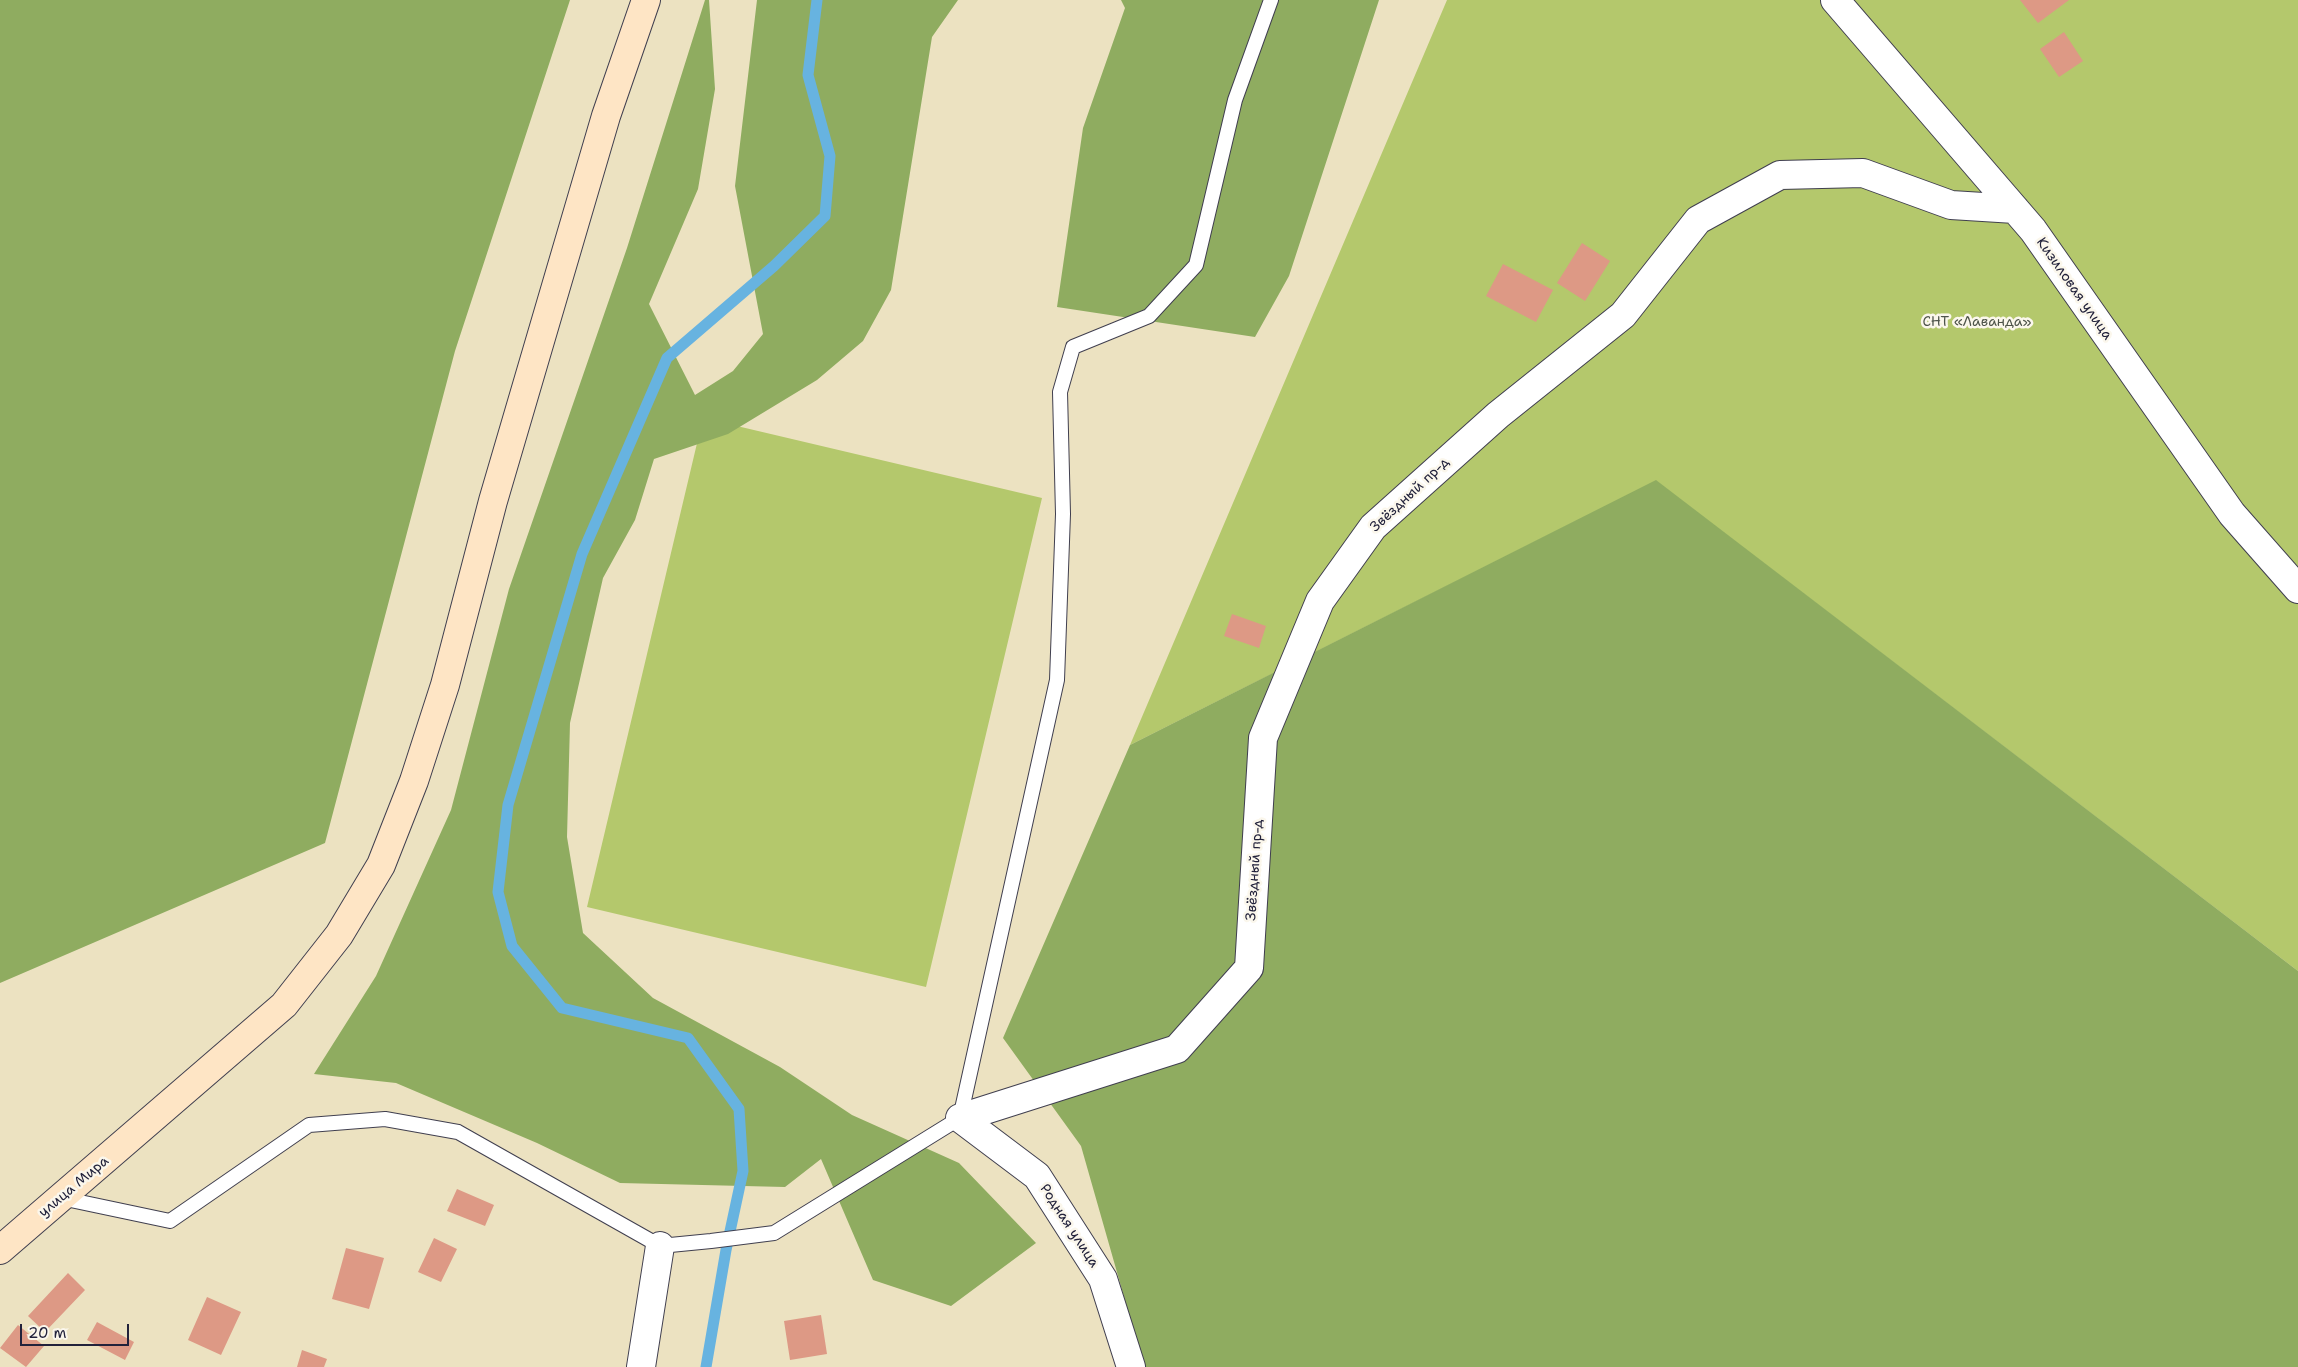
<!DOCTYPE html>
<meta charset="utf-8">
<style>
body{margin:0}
#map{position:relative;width:2298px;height:1367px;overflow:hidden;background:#ece2c1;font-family:"Shantell Sans",sans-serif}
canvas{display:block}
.scale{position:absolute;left:20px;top:1324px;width:109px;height:22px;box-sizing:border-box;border:2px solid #22223b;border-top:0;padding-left:6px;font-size:15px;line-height:18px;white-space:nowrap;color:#22223b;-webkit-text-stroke:4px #fbf7ec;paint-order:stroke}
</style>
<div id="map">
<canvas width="2298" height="1367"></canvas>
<div class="scale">20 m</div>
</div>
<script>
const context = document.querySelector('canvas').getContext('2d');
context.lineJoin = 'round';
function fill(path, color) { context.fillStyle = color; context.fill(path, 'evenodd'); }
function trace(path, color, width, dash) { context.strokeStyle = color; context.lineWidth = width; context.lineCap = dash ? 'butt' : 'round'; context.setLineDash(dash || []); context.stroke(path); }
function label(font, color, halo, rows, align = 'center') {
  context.font = font + ' "Shantell Sans",sans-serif'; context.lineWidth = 5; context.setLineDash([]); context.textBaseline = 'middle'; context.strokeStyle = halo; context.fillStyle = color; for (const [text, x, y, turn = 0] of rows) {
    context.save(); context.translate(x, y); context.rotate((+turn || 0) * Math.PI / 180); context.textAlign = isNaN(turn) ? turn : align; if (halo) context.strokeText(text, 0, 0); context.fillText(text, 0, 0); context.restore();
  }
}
fill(new Path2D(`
 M1447,0H2298V971L1656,481L1130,745Z
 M703,418L1042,498L926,987L587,907Z`), '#b4c86c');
fill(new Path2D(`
 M0,0H570L455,351L325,843L0,983Z
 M705,0H709L715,89L698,189L649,304L695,395L733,371L763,334L735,186L757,0H958L932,37L891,290L863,341L817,380L728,434L654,459L635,520L603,578L570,723L567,837L583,933L653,998L780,1067L852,1115L959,1163L1036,1243L951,1306L873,1280L821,1159L785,1187L620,1183L537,1143L396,1083L314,1074L376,976L451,810L509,589L627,248Z
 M1121,0H1379L1289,276L1255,337L1057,307L1083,128L1125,8Z
 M1656,480L2298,971V1367H1144L1081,1146L1003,1038L1130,745Z`), '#8fac60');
trace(new Path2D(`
 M706,1367L726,1250L743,1171L739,1109L688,1038L562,1008L512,946L498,892L508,805L582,554L667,358L774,266L825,216L830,156L808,75L817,0`), '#67b3e0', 11);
fill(new Path2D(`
 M2020,0H2069L2038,23Z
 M2064,32L2083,61L2059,77L2040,49Z
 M1582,243L1610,261L1585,301L1557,283Z
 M1503,264L1553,290L1536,322L1486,296Z
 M1232,614L1266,626L1259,648L1224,636Z
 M457,1189L494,1205L485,1226L447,1211Z
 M434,1238L457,1249L441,1282L418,1272Z
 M346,1248L384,1258L369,1309L332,1299Z
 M68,1273L85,1290L45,1332L28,1316Z
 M207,1297L241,1312L221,1355L188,1340Z
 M821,1315L827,1354L790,1360L784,1321Z
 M97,1322L134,1342L125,1360L87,1340Z
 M18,1325L44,1346L26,1367L0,1348Z
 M302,1350L327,1359L324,1367H297Z`), '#dd9985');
const lane = new Path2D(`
 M61,1198L170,1221L309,1125L385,1119L458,1132L660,1246L711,1241L774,1233L960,1118L1057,680L1063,514L1060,392L1073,347L1149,316L1196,265L1235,100L1271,0`);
const street = new Path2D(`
 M1835,0L2033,230L2232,514L2298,589
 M960,1118L1177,1049L1249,968L1263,738L1320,601L1373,527L1498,415L1623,315L1698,220L1780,175L1863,173L1951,205L2015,209
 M960,1118L1037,1176L1103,1279L1131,1367
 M641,1367L660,1246`);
const secondary = new Path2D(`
 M0,1250L284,1005L339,935L381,865L414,781L445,685L493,501L606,116L646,0`);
trace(lane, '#403f4f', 16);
trace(street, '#403f4f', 30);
trace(secondary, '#403f4f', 30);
trace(lane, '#fff', 14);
trace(street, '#fff', 28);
trace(secondary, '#fee5c5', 28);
label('14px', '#22223b', '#fbf7ec', [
 ["Кизиловая улица",2074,289,55],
 ["Звёздный пр-д",1410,495,-43],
 ["Звёздный пр-д",1255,870,-86],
 ["улица Мира",74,1187,-40],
 ["Родная улица",1069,1226,57]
]);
label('14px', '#4e544a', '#fbf7ec', [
 ["СНТ «Лаванда»",1977,322]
]);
</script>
